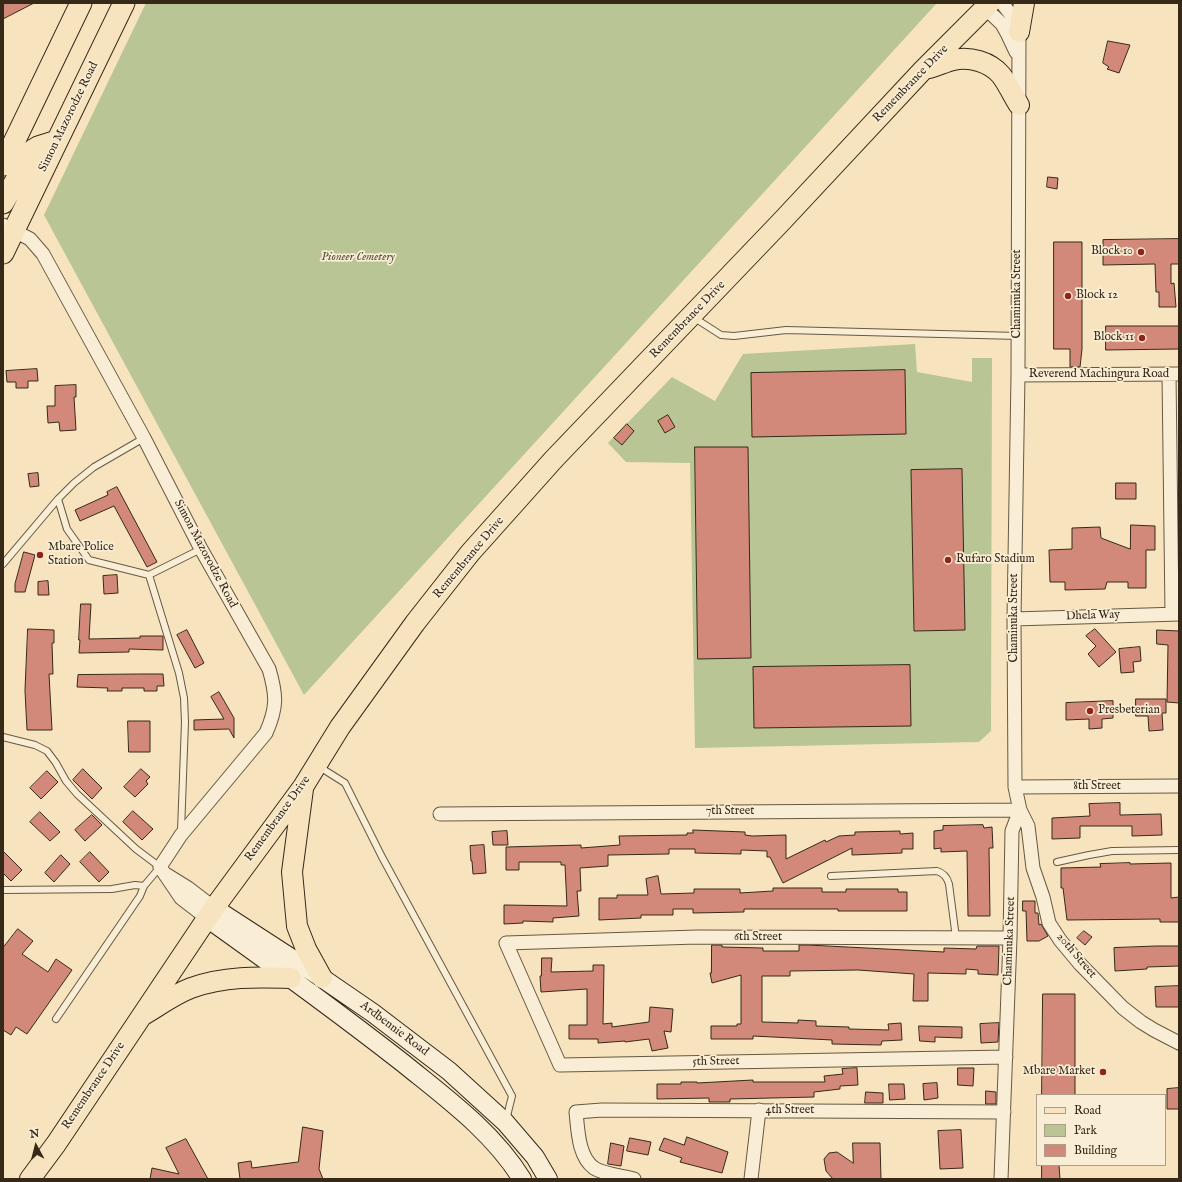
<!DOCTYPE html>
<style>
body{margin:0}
#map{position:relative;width:1182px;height:1182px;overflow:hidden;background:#f7e4be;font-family:"IM FELL English",serif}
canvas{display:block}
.frame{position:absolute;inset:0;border:4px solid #362919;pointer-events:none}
.legend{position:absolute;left:1036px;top:1094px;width:130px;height:72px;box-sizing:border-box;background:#faedd5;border:1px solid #ac9f8a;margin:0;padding:5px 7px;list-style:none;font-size:12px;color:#362919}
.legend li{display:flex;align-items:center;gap:8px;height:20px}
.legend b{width:20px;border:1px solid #ac9f8a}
.north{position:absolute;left:16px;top:1126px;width:40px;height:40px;-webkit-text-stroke:3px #faedd5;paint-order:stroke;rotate:353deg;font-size:11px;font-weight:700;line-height:16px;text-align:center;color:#362919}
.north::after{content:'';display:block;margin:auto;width:14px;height:18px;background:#362919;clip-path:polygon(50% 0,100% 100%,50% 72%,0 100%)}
</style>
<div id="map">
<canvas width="1182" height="1182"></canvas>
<div class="frame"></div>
<ul class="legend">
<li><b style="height:5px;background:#f7e4be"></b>Road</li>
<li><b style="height:11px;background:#b9c594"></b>Park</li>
<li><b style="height:11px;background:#d38979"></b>Building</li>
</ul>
<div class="north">N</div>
</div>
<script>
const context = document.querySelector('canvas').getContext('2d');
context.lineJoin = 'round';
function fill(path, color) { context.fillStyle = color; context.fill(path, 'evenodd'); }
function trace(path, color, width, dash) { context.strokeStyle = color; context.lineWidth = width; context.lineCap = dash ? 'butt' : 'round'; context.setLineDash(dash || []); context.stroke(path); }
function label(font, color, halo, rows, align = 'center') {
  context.font = font + ' "IM FELL English",serif'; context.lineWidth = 3.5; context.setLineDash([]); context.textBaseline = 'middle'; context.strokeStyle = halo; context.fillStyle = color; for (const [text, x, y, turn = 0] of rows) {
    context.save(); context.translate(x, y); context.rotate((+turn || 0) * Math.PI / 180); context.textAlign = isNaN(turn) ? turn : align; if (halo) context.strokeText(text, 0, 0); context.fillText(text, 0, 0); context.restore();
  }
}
fill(new Path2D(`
 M146,3H937L304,695L44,215Z
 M915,344L917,372L972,382V358H992L991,731L979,742L695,748L690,463L626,462L608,443L672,377L715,401L743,354Z`), '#b9c594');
const building = new Path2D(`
 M3,3H34L3,19Z
 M1108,41L1130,45L1119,73L1107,69L1109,67L1103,63Z
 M1048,177L1058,178L1057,189L1047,187Z
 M1179,239V264H1171V284L1174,283L1176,307H1159V292H1156L1155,264L1103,265V240Z
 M1054,242H1082V349L1080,367H1070V349H1054Z
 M1106,326H1179V349L1106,350Z
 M37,369L38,381H28V388H16V382H7L6,371Z
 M905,370L906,434L752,437L751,373Z
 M76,385V397H74L76,430L60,431L59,422L48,423L47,406H55V386Z
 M668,415L675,427L665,433L658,421Z
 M627,424L634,431L622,445L614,438Z
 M695,447H748L751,658L698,659Z
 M962,469L965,630L914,631L911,470Z
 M38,473L39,486L30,487L28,474Z
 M1116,483H1136V499H1116Z
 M117,487L157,562L147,567L114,506L80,521L75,510L108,495L107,492Z
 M1131,525L1155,526V550H1146V588H1128V582H1107L1105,589L1065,590V582H1050L1049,550L1072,549V528L1100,527L1101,538L1130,549Z
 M24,552L35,555L25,592H15V584Z
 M117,575L118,593L104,594L103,576Z
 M48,581L49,595H38V582Z
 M81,604H91L89,639L140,638V636H163V650L129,649V652L79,653L80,640H79Z
 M28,629L54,630V643H52L53,674H49L52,730H27L25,691Z
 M1095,629L1116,652L1099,667L1088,654L1096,646L1086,636Z
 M187,630L204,663L195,668L177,635Z
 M1157,630L1179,631V703L1167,702L1168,645L1157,644Z
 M1140,647L1141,661L1133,662L1134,672L1121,673L1119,649Z
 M910,665L911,726L754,728L753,667Z
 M139,674H163L164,686H157V691H144V688H122V691H107L108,688L77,687L78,675Z
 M219,692L234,718V738L229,729L194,730V720L224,719L211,697Z
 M1136,699H1166V713H1162L1163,730L1149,731L1148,716H1136Z
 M1113,701V718L1102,719V728L1089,729V719L1066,720V703Z
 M128,721H150V752H129Z
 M83,769L102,788L92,799L73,780Z
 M141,769L150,777L146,781L148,784L135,797L124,787Z
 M47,771L58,782L41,799L30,788Z
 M1120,803V815L1161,814L1162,835L1132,836V826H1080V838L1052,839V818L1090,816L1089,804Z
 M133,811L153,829L142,840L123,822Z
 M40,812L60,832L50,841L30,822Z
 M92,815L102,825L85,841L75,830Z
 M983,825L984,828L992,827L993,848H989L990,916H968L967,851L941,852V848L934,849V831L943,830V826Z
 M693,830L745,832V835L752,836L786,835V859L825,840L826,842L839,836L855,835V832L900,831V834L913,833V849H902V853L852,855V848L783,883L770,857H767V851L741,850V854L695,853V849H669V854L608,855V866L580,868L581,891H577L579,916L553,918V922L523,921V923L504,924V905L567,906L565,865H561V862H519V870H506V847L581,845V848L620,845L619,836L687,835V833H693Z
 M507,831L508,845H493L492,832Z
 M484,845L486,873L473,874L472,861H471L470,846Z
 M3,851L22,870L11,881L3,873Z
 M90,852L109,872L99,882L80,862Z
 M61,855L70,864L54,882L45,873Z
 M1130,863V864L1171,863V898L1179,897V922H1160V919L1067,920L1063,888H1061V868L1101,867L1100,864Z
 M658,876L661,894L694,893V889H740V893L773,891V888H822V892H846V889H898V892H907V911H838V909H744V912L693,913V909H673V915H641V918L599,920V898H617V895H648L646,879Z
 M1023,901H1035V913H1038L1039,925L1041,924L1048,936L1039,941H1027L1026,911H1023Z
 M18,929L33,941L22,954L48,972L56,959L72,970L27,1034L16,1027L11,1035L3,1030V948Z
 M1084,931L1092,937L1085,945L1077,938Z
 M712,945H722V947L763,948V951H799V945H808L944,952V948L976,949L977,946H999L998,975L978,974V970L966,969V974L928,973V1001H913L914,974L858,970L790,971V976H762V1022L798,1023V1020L816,1021V1026L849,1027V1029L889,1030L888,1024L901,1023L902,1040L882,1041L881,1045L832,1044V1040L753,1036V1039H711V1026H737V1024H741V975L712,983L710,973H711Z
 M1156,946H1179V966L1147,967V969L1115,971L1114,948Z
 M542,958H552L551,972L593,971V965H604L603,1024L612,1023V1027L649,1022L650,1007L673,1009L671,1032L664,1031L668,1048L652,1051L649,1039L625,1042V1041L598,1043V1039H569V1025H587V989L541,992L540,976H541Z
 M1179,986V1007H1156L1155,987Z
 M1043,994H1075V1095H1042Z
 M999,1023L998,1042L981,1043L980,1024Z
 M919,1026L962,1027V1038L935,1037V1042L920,1041Z
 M857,1068L858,1085L840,1086V1089L814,1092V1097L730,1099V1102H709V1098L657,1099V1084H681V1082H697V1083L753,1080V1082H825L824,1076L843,1074L842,1069Z
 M958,1068H974L973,1086L958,1085Z
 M937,1083L938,1098L924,1100L923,1084Z
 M889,1084H904L905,1099L890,1100Z
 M1179,1088V1109H1167V1089Z
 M986,1091L996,1092V1104H986Z
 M866,1092L883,1093V1103H865Z
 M303,1127L323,1131L319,1169L323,1179H240L238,1163L251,1161L252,1168L298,1162Z
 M961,1130L963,1168L940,1169L938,1131Z
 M687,1137L728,1152L722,1173L680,1162L682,1158L659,1150L664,1138L684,1145Z
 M630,1138L651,1142L648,1155L627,1151Z
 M186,1139L208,1179H150L152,1168L179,1174L166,1148Z
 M611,1143L624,1146L621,1166L608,1164Z
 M853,1143H880L881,1179H833L826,1171L824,1159L829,1153L837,1152L853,1163Z
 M1042,1165H1059L1060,1179H1042Z`);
fill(building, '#d38979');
trace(building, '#362919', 1);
const service = new Path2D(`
 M693,317L721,335L734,336L786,330L1018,336
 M144,438L94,467L74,483L58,499L67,529L89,560L149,575
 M3,564L58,499
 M3,737L35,745L47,751L56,763L66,781L77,794L136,849L160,867L144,886L135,885L112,889L3,890
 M318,766L345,783L382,857L512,1096L506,1120
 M181,831L185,722L184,698L179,673L149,575L201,549
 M1057,862L1089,855L1112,851L1179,850
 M831,876L937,871C944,873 947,877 949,884L956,938
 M56,1019L140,896L144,886`);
const minor = new Path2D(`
 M985,8L1002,24L1007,33L1016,52
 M3,225L30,239L43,254L144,438L201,549L269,669C277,696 277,708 266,733L181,835L160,867L181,898L207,918
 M1169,374L1172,614
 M1018,375L1179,374
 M1014,619L1179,614
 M1015,787L1179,786
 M440,814L1020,810L1028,826L1033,868L1043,897L1049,923L1060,940L1080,964L1123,1008L1141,1022L1154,1030L1179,1043
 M167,875L188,888L214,908
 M1006,1057L560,1065L506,943L697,937L1010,938
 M634,1179C623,1176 603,1174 594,1168C578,1156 578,1130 576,1112L602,1110L1004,1112
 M751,1179L759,1110
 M1001,1179L1010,938L1012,831L1020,810L1015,787L1014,619L1018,375L1019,32L1012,16L1002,3`);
const secondary = new Path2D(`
 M214,908L322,978L373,1013L449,1071L505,1122L535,1157L548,1179
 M207,918C273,965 339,1013 403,1063C446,1098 492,1131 522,1179`);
const primary = new Path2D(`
 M1019,32L1024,3
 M929,68C937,66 945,62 953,60C970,56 990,62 1001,75C1008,84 1013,96 1019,105
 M303,789L292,872L297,926L306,949L322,978
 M145,1014C160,1005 175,994 191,988C224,976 257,977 291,978
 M30,1179L56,1144L214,908L303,787L340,727L415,623L470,553L554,459L781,222L923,70L990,3`);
const trunk = new Path2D(`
 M3,165L81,3
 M3,203L33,150L38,147L57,141
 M3,253L124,3`);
trace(service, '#665842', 8);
trace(minor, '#665842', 15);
trace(secondary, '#362919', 20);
trace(primary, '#362919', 22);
trace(trunk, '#362919', 23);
trace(service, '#faedd5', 6);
trace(minor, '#faedd5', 13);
trace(secondary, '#faedd5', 18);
trace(primary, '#f7e4be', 20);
trace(trunk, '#f7e4be', 21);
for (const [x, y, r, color] of [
 [1141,252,4,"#8f2418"],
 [1068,296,4,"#8f2418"],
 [1142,338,4,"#8f2418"],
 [40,555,4,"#8f2418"],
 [948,560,4,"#8f2418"],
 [1090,711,4,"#8f2418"],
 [1103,1072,4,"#8f2418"]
]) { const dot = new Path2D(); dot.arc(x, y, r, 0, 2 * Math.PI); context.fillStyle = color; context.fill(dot); trace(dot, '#faedd5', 1.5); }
label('12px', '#362919', '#faedd5', [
 ["Remembrance Drive",911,84,-46],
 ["Simon Mazorodze Road",69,117,-64],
 ["Chaminuka Street",1018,294,-90],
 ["Remembrance Drive",688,320,-46],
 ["Reverend Machingura Road",1099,375],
 ["Simon Mazorodze Road",205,554,62],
 ["Remembrance Drive",469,558,-50],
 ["Dhela Way",1093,616,-2],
 ["Chaminuka Street",1015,618,-90],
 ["8th Street",1097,787],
 ["7th Street",730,812],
 ["Remembrance Drive",278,819,-54],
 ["6th Street",758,938],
 ["Chaminuka Street",1010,941,-88],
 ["20th Street",1076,956,50],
 ["Ardbennie Road",394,1029,37],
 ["5th Street",716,1062,-1],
 ["Remembrance Drive",94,1086,-56],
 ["4th Street",790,1111]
]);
label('12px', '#362919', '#faedd5', [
 ["Block 10",1133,252,"right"],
 ["Block 12",1076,296],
 ["Block 11",1134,338,"right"],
 ["Mbare Police",48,548],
 ["Station",48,562],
 ["Rufaro Stadium",956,560],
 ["Presbeterian",1098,711],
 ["Mbare Market",1095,1072,"right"]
], 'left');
label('italic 12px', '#575038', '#faedd5', [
 ["Pioneer Cemetery",358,258]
]);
</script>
